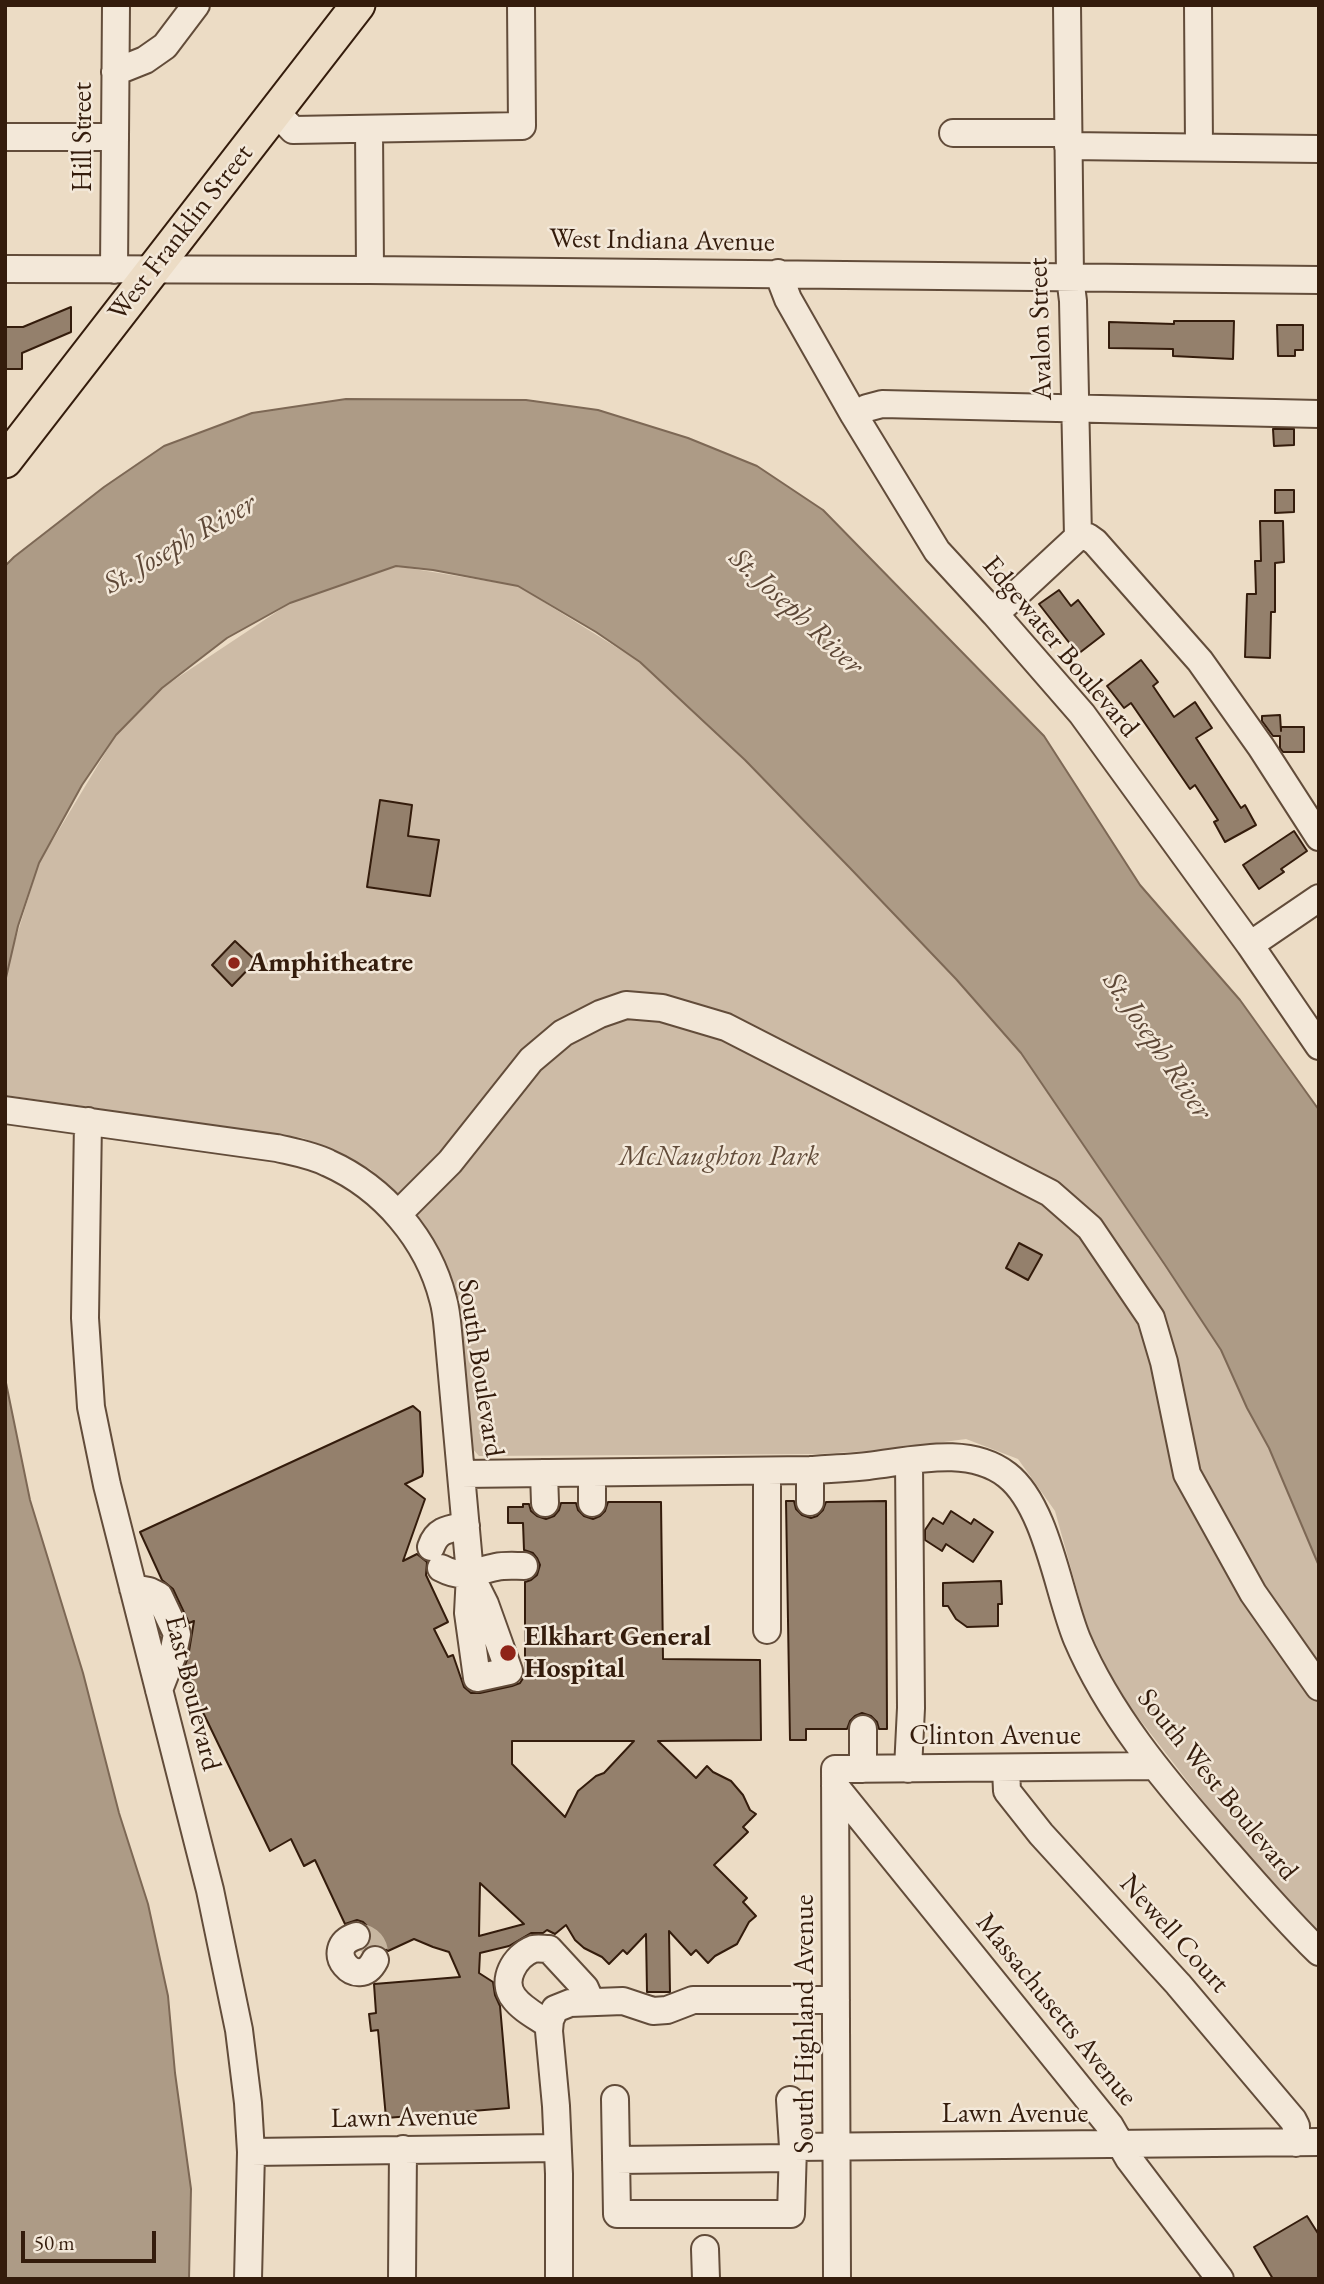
<!DOCTYPE html>
<style>
body{margin:0}
#map{position:relative;width:1324px;height:2284px;overflow:hidden;background:#ecdcc5;font-family:"EB Garamond",serif}
canvas{display:block}
.frame{position:absolute;inset:0;border:7px solid #341c0c;pointer-events:none}
.scale{position:absolute;left:21px;top:2231px;width:135px;height:32px;box-sizing:border-box;border:4px solid #341c0c;border-top:0;padding-left:9px;font-size:21px;line-height:24px;white-space:nowrap;color:#341c0c;-webkit-text-stroke:5px #f3e8d9;paint-order:stroke}
</style>
<div id="map">
<canvas width="1324" height="2284"></canvas>
<div class="frame"></div>
<div class="scale">50 m</div>
</div>
<script>
const context = document.querySelector('canvas').getContext('2d');
context.lineJoin = 'round';
function fill(path, color) { context.fillStyle = color; context.fill(path, 'evenodd'); }
function trace(path, color, width, dash) { context.strokeStyle = color; context.lineWidth = width; context.lineCap = dash ? 'butt' : 'round'; context.setLineDash(dash || []); context.stroke(path); }
function label(font, color, halo, rows, align = 'center') {
  context.font = font + ' "EB Garamond",serif'; context.lineWidth = 5; context.setLineDash([]); context.textBaseline = 'middle'; context.strokeStyle = halo; context.fillStyle = color; for (const [text, x, y, turn = 0] of rows) {
    context.save(); context.translate(x, y); context.rotate((+turn || 0) * Math.PI / 180); context.textAlign = isNaN(turn) ? turn : align; if (halo) context.strokeText(text, 0, 0); context.fillText(text, 0, 0); context.restore();
  }
}
fill(new Path2D(`
 M396,566L518,586L640,662L745,760L850,868L956,979L1021,1053L1221,1350L1269,1448L1319,1566V1934L1226,1831L1120,1694L1087,1626L1055,1511L1018,1459L966,1439L884,1450L819,1454L479,1456L470,1446L449,1277L425,1227L389,1185L370,1169L303,1138L5,1095V988L9,961L39,863L116,735L162,688L290,603Z`), '#cdbba6');
const water = new Path2D(`
 M346,399L526,400L598,410L688,438L757,466L823,510L1044,736L1140,885L1240,1000L1319,1110V1566L1269,1448L1247,1408L1221,1350L1165,1265L1021,1053L956,979L850,868L745,760L640,662L596,632L518,586L433,570L396,566L290,603L227,638L162,688L116,735L82,785L39,863L18,926L5,982V566L14,557L104,487L164,446L252,413Z
 M5,1378L30,1500L83,1673L119,1813L148,1904L168,1996L175,2073L191,2189L189,2279H5Z`);
fill(water, '#ad9b86');
trace(water, '#7d6855', 2);
const building = new Path2D(`
 M71,307V332L22,353V369H5V327H23Z
 M1174,321H1234L1233,359L1173,356V349L1109,348V322L1174,324Z
 M1277,325H1303V350H1295V356H1278Z
 M1273,429H1294V445L1274,446Z
 M1275,490H1294V512L1275,513Z
 M1260,521H1283L1284,562L1275,563V612H1271L1270,658L1245,657L1247,594H1256L1255,561H1261Z
 M1059,590L1071,606L1078,600L1104,634L1078,654L1039,604Z
 M1141,660L1158,682L1153,686L1174,717L1195,702L1212,728L1196,738L1241,808L1245,805L1256,825L1225,842L1214,822L1218,820L1195,785L1190,789L1131,703L1124,708L1107,686Z
 M1280,715L1281,731V727H1304V752H1283L1280,748V736H1273L1262,721V716Z
 M380,800L412,805L408,836L439,840L430,896L367,887Z
 M1294,831L1307,851L1281,869L1284,872L1259,889L1243,865Z
 M235,941L256,961L232,986L212,965Z
 M1019,1243L1042,1255L1028,1280L1006,1268Z
 M413,1406L420,1412L423,1472L422,1476L405,1484L425,1499L403,1561L417,1554L427,1562L426,1575L448,1622L434,1629L448,1657L453,1655L464,1687L471,1693H480L512,1686L520,1683L525,1675V1582L531,1580L537,1575L540,1565L537,1558L533,1553L524,1550L523,1523H508V1507H523V1504H529L531,1511L537,1516L546,1519L554,1516L559,1510L561,1503H576L578,1510L584,1516L593,1519L600,1516L605,1511L608,1502H661L663,1659L760,1660L761,1740L658,1741L696,1778L707,1766L713,1772L731,1781L743,1795L750,1810L756,1814L743,1827L748,1832L714,1865L747,1898L743,1902L756,1916L749,1922L737,1944L715,1956L708,1963L696,1950L691,1955L669,1931L670,1992H647L646,1934L627,1954L623,1950L609,1964L602,1957L584,1948L575,1940L566,1925L555,1934L547,1930L543,1933H531L509,1946L480,1953L479,1973L493,1982L495,1995L500,2006L509,2108L386,2118L378,2030L371,2031L369,2014L376,2013L374,1984L460,1977L449,1952L433,1947L414,1939L388,1951L378,1945L366,1948L372,1937L369,1928L363,1922L357,1920L345,1924L315,1860L304,1866L291,1839L270,1851L183,1671L188,1657L194,1621L189,1623L173,1589L162,1580L140,1532ZM512,1741H634L604,1773L596,1776L578,1791L565,1817L512,1764ZM480,1883L524,1924L479,1936Z
 M786,1501H794L796,1509L802,1515L811,1518L817,1516L823,1510L826,1502L886,1501L887,1729H879L877,1722L871,1716L862,1713L855,1716L850,1721L847,1729H806V1740H790Z
 M951,1511L971,1524L974,1519L993,1532L973,1562L946,1544L942,1551L925,1540V1530L933,1518L943,1524Z
 M1001,1581L1002,1604H998V1626L967,1627L956,1619L948,1606H943V1583Z
 M1307,2216L1319,2235V2279H1273L1254,2247Z`);
fill(building, '#94806c');
trace(building, '#341c0c', 2);
trace(new Path2D(`
 M356,1936C370,1937 377,1946 375,1960`), '#c7b6a0', 26, [26, 13]);
const minor = new Path2D(`
 M1198,5L1199,147
 M115,72L145,60L165,46L196,5
 M275,111L293,130L522,126L521,5
 M369,129L370,270
 M953,133H1068
 M5,137H115
 M1068,146L1319,149
 M5,269L370,270L1319,280
 M114,270L116,5
 M778,273L788,299L854,415L937,551L995,614L1082,714L1250,945L1319,1046
 M854,415L867,408L882,404L1319,414
 M1078,537H1088L1095,542L1200,661L1261,747L1319,837
 M995,614L1078,537L1073,301L1070,277L1067,5
 M1250,945L1319,898
 M5,1110L277,1148C294,1152 312,1155 328,1163C384,1188 428,1240 443,1299C446,1309 447,1320 448,1331L470,1574L468,1613L477,1678L509,1671L485,1604L470,1574
 M88,1121L85,1318L91,1407L107,1485L210,1890L239,2030L248,2103L251,2152L248,2279
 M398,1214L450,1162L531,1060L563,1033L600,1014L626,1005L662,1008L726,1027L1050,1193L1090,1228L1151,1318L1164,1362L1187,1474L1253,1593L1319,1687
 M810,1470V1502
 M767,1471V1630
 M544,1473L545,1503
 M592,1473V1503
 M461,1474L810,1470C829,1469 849,1468 868,1466C912,1461 968,1445 1007,1475C1047,1506 1058,1593 1077,1639C1109,1714 1162,1777 1215,1838C1249,1877 1282,1916 1319,1952
 M431,1547C437,1529 449,1529 466,1526
 M441,1568C464,1580 473,1572 496,1567C505,1565 515,1566 524,1566
 M133,1588L149,1591L159,1596L177,1634L173,1654L159,1690
 M863,1729V1769
 M908,1769L911,1708L909,1461
 M1006,1769L1007,1791L1041,1834L1178,1984L1293,2120L1296,2126V2143
 M835,1786L1110,2126L1129,2159L1220,2279
 M356,1936C319,1948 358,1994 375,1960
 M549,2025C538,2017 522,2009 514,1998C500,1981 515,1956 533,1949C538,1948 544,1949 549,1949L585,1988L591,2002
 M615,2099L617,2214H791L793,2147L790,2100
 M793,2147L1319,2142
 M251,2152L557,2148
 M616,2160L792,2158
 M705,2249L706,2279
 M402,2279L403,2149
 M559,2279V2174L556,2106L549,2031L550,2020L555,2009L570,2003L623,2001L653,2011L667,2010L693,2000H836
 M837,2279L835,1769L1155,1766`);
const major = new Path2D(`
 M5,461L358,5`);
trace(minor, '#624c3a', 30);
trace(major, '#341c0c', 37);
trace(minor, '#f3e8d9', 26);
trace(major, '#ecdcc5', 33);
for (const [x, y, r, color] of [
 [234,963,7,"#8f2418"],
 [508,1653,9,"#8f2418"]
]) { const dot = new Path2D(); dot.arc(x, y, r, 0, 2 * Math.PI); context.fillStyle = color; context.fill(dot); trace(dot, '#f3e8d9', 2.5); }
label('28px', '#341c0c', '#f3e8d9', [
 ["Hill Street",83,137,-90],
 ["West Franklin Street",181,233,-52],
 ["West Indiana Avenue",662,241,1],
 ["Avalon Street",1041,329,-92],
 ["Edgewater Boulevard",1060,647,50],
 ["South Boulevard",480,1368,81],
 ["East Boulevard",192,1693,76],
 ["Clinton Avenue",995,1736],
 ["South West Boulevard",1217,1785,51],
 ["Newell Court",1174,1934,48],
 ["Massachusetts Avenue",1056,2010,51],
 ["South Highland Avenue",805,2024,-90],
 ["Lawn Avenue",1015,2114],
 ["Lawn Avenue",404,2118,-1]
]);
label('bold 28px', '#341c0c', '#f3e8d9', [
 ["Amphitheatre",248,963],
 ["Elkhart General",524,1637],
 ["Hospital",524,1669]
], 'left');
label('italic 28px', '#624c3a', '#f3e8d9', [
 ["McNaughton Park",719,1157]
]);
label('italic 30px', '#5e4837', '#f3e8d9', [
 ["St. Joseph River",180,544,-30],
 ["St. Joseph River",796,612,43],
 ["St. Joseph River",1157,1046,56]
]);
</script>
